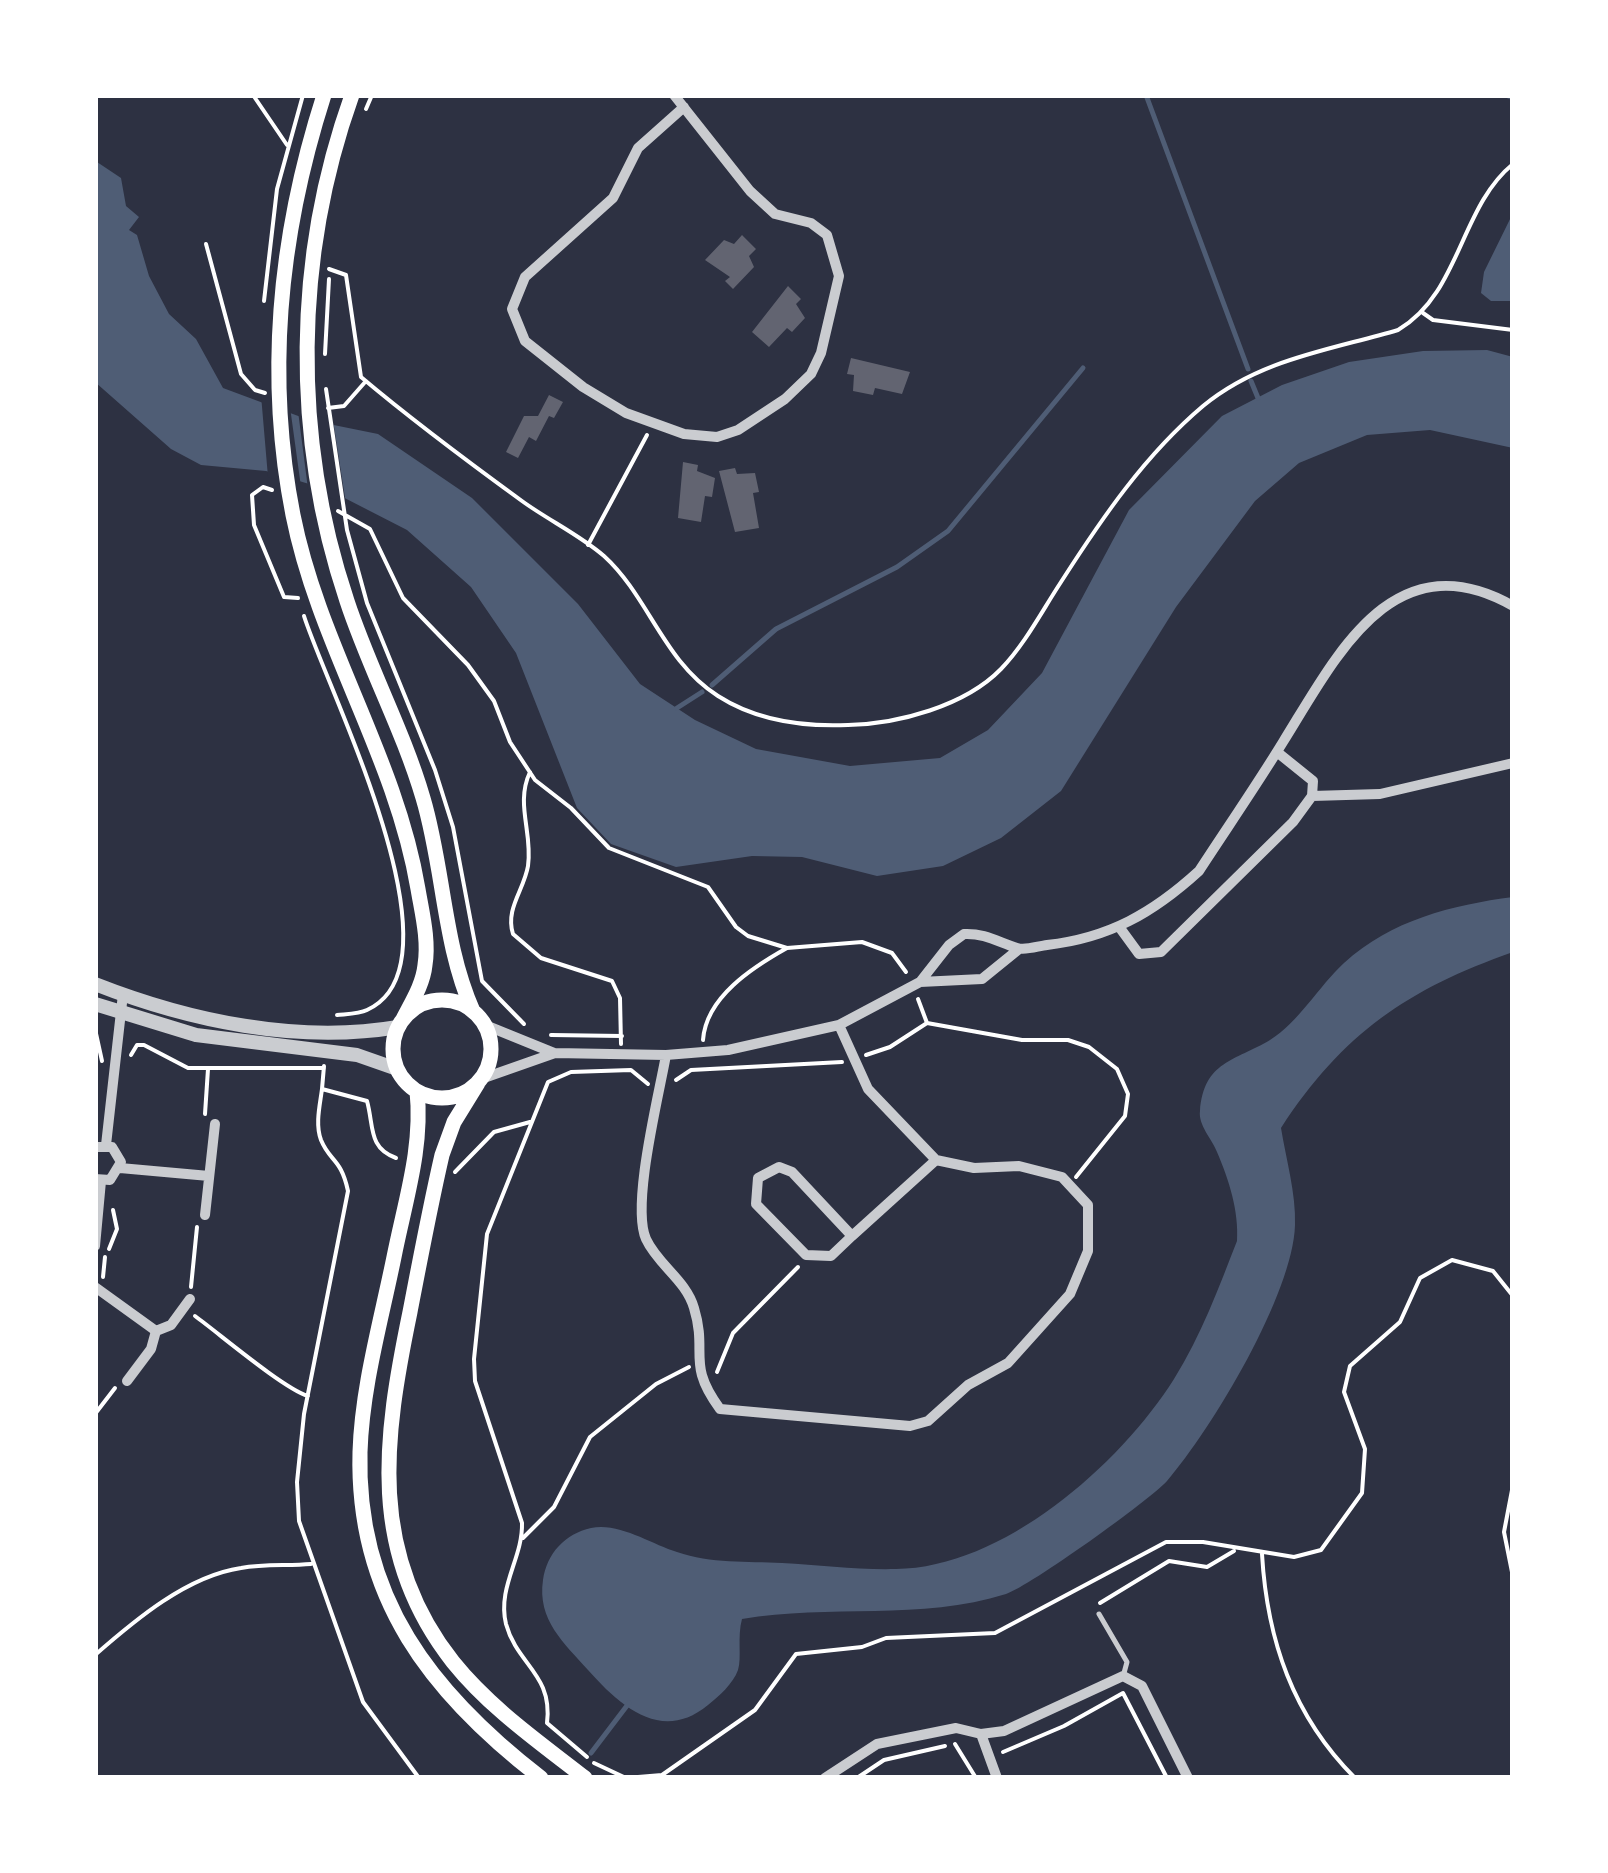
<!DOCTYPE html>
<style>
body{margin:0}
#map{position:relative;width:1608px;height:1873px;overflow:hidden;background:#2d3142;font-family:"Nunito Sans",sans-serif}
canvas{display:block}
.frame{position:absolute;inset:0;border:98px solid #fff;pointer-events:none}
</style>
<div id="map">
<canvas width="1608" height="1873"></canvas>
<div class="frame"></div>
</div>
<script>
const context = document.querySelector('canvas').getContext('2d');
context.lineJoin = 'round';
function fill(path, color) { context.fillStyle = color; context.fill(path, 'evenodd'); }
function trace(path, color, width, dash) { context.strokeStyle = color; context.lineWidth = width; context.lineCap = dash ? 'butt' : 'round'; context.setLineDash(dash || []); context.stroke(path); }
fill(new Path2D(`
 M97,162L121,178L126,206L139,217L129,230L137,235L149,276L169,314L196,339L223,388L309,420L378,434L472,498L578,604L640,684L695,720L756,749L850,766L940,758L988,730L1042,673L1129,510L1222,416L1282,385L1349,362L1423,351L1487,350L1513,357V448L1430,430L1367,435L1299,463L1255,501L1176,607L1061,791L1001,838L943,866L877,876L802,857L752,856L676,867L611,844L577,808L516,653L471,587L407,530L329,490L266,471L201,465L171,449L95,382Z
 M1513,213V301H1491L1481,293L1484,272Z
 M1513,897V952C1408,989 1343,1033 1281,1128C1286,1159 1296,1193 1295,1225C1293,1294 1212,1429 1167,1481C1150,1500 1030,1586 1006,1594C921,1621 829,1604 742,1619C737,1637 742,1658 738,1670C733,1684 719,1696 708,1705C662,1743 621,1707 588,1670C564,1643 537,1620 543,1580C547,1553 565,1534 591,1528C619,1522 651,1544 677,1552C711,1564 747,1561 782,1563C820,1565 858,1570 896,1569C1002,1568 1119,1466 1174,1379C1201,1336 1219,1287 1237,1241C1239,1211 1229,1180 1217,1152C1212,1139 1198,1125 1200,1111C1204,1061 1235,1061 1270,1040C1298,1023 1319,986 1344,963C1391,920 1452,905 1513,897Z`), '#4f5d75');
fill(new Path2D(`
 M261,395L290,407L301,487L268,477Z
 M298,411L333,420L346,504L308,489Z`), '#2d3142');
trace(new Path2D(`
 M1146,95L1248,369
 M1506,95L1513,98
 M1251,381L1258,398
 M712,685L776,629L897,567L948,531L1083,368
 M677,708L702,692
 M591,1753L629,1703`), '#4f5d75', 5);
fill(new Path2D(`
 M742,235L756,249L749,256L754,267L733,289L725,281L730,277L705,260L724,240L734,244Z
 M788,286L801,299L796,304L805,318L792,332L787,328L769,347L752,332Z
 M851,358L910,372L902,394L875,388L873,395L853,391L854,375L847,374Z
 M549,395L563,402L554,418L549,416L536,441L529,437L518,458L506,452L524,416H538Z
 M683,462L698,465L697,471L715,478L712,497L705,496L701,522L678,518Z
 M735,468L737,474L755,473L759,492L753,493L759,528L735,532L719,471Z`), '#626471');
trace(new Path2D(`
 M253,95L287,145
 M366,109L372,95
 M206,244L241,374L255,390L265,393
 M329,269L346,275L361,377C412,420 467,461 522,501C548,520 580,535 604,556C649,597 663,661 718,696C757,721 802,727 848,725C898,724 965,706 1001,669C1025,644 1042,611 1061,582C1102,518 1145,455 1203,406C1260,359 1330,350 1398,330C1460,294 1460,207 1513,164
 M264,301L277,189L303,95
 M1423,313L1433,320L1513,330
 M325,354L329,279
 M326,389L347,530L367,603L435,770L453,827L482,981L524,1024
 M328,408L344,406L366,381
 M272,490L263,487L252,495L254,525L284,597L298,598
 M338,511L370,529L403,598L468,665L494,701L510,742L535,780L571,808L609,848L708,887L736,927L748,936L787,948L862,942L892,953L906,972
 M588,545L647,435
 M304,616C326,687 469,964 367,1010C359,1014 346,1014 337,1015
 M530,772C515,804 533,833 528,866C524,890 505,909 513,934L541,958L612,981L620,998L621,1044
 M927,1023L1022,1040H1068L1089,1047L1117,1069L1128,1094L1125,1116L1076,1177
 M95,1029L102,1061
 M551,1035L622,1036
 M703,1040C706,997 753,967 787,948
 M131,1055L137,1045H144L188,1068H324
 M866,1055L890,1047L927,1023L918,999
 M324,1066L322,1089L367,1101C374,1126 368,1148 396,1158
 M676,1080L691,1070L842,1062
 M322,1089C320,1105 315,1124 321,1140C330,1162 341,1158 348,1191L304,1414L297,1482L299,1521L363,1702L419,1778
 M205,1114L208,1069
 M455,1172L494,1132L530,1122
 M109,1249L117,1229L113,1210
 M103,1277L105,1257
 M191,1287L197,1227
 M195,1316C221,1335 283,1388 308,1396
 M717,1372L733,1333L798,1267
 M95,1414L115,1388
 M1513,1485L1504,1532L1513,1577
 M523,1538L554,1507L590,1437L656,1384L689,1367
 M1262,1554C1267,1640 1293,1716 1355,1778
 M1100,1603L1169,1561L1207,1567L1234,1551
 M95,1655C135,1620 187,1576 241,1568C264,1564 288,1566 311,1564
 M955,1744L976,1778
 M1003,1752L1064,1726L1123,1693L1167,1778
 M587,1757L547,1723C553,1674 517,1665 506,1624C497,1587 523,1558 522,1523L475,1381L474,1359L487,1234L548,1082L571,1072L631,1070L648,1084
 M594,1763L626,1778
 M626,1778L662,1775L755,1710L796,1654L862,1647L886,1638L995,1633L1166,1542H1203L1294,1557L1321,1550L1362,1493L1365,1449L1344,1392L1350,1366L1400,1322L1420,1278L1452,1260L1493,1271L1513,1296
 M857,1778L884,1760L945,1746`), '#fff', 4);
trace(new Path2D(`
 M1099,1614L1127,1662L1124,1673`), '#caccd0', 5);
trace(new Path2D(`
 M674,95L750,191L775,214L811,223L827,235L839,276L821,353L811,374L785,399L738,430L717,437L684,434L626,413L583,387L525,341L512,309L525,277L613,198L638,148L684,107
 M1312,796L1380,794L1513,763
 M1120,928L1139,954L1161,952L1293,822L1312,796L1313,781L1277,752
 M920,982L982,979L1019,949
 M485,1025L554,1053
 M666,1055C659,1095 631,1205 646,1239C658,1265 686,1280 694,1308C708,1354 686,1363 720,1409L910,1426L928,1421L968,1385L1008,1363L1070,1294L1088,1251V1205L1062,1177L1019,1166L974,1168L936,1160L868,1089L839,1025
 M481,1079L555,1053L666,1055L728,1050L839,1025L920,982L949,945L964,934C985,933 998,942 1017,948C1025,951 1038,946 1047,945C1109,938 1153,913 1199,871C1227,828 1256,786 1283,742C1336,657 1393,538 1513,606
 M106,1145L123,994
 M95,1147H112L121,1162L110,1180L95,1179
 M120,1168L209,1176
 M205,1215L215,1124
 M852,1236L831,1256L806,1255L756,1204L758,1178L779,1167L792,1172L852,1236L936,1160
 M95,1246L101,1181
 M95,1287L156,1331
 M127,1381L151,1349L156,1331L171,1325L190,1299
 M981,1734L997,1778
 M825,1778L877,1744L956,1728L981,1734L1004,1731L1123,1676L1142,1686L1188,1778`), '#caccd0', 10);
trace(new Path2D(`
 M95,984C189,1021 298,1044 398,1027
 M95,1004L196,1035L357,1055L397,1069`), '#caccd0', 14);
trace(new Path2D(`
 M324,95C280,232 265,373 293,515C319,646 396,757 418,889C422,913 429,940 425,965C423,985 411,1003 402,1021
 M352,95C294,257 292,437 347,601C369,668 403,730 423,798C444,868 443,944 473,1011
 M393 1049a49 49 0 1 1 98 0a49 49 0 1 1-98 0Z
 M478,1083L454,1122L442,1155C430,1207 420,1260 410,1312C384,1438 367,1553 453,1662C490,1708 539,1742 585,1778
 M417,1091C423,1148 405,1201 394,1257C381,1321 362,1387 360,1452C356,1598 432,1694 541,1778`), '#fff', 15);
</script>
